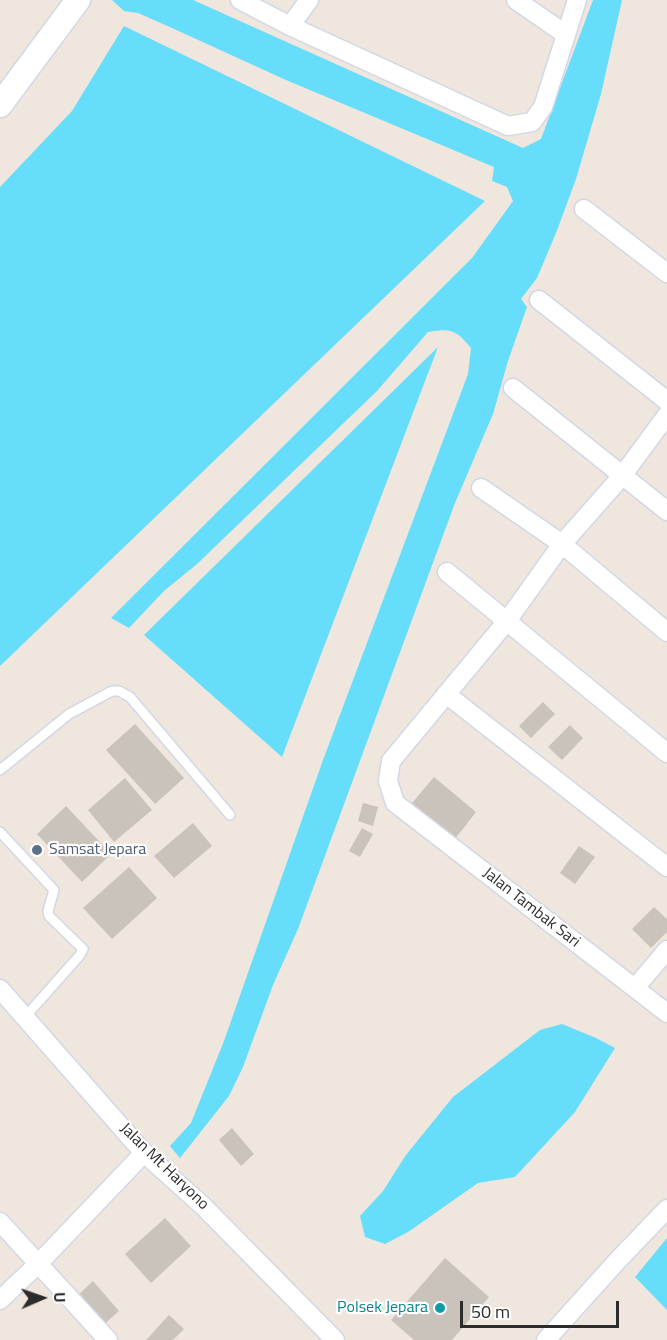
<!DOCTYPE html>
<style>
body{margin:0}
#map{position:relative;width:667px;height:1340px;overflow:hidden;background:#efe6dd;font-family:"Titillium Web",sans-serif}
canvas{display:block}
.north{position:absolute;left:12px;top:1268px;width:60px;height:60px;-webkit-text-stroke:4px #fff;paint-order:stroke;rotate:88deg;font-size:16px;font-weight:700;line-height:24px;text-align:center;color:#2c2c2c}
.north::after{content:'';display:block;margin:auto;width:21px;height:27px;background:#2c2c2c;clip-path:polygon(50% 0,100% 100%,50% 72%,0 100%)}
.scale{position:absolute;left:460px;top:1301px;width:159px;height:27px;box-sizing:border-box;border:3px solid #2c2c2c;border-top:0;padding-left:8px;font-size:18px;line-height:21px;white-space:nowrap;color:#2c2c2c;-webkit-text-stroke:4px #fff;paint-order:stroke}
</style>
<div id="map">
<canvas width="667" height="1340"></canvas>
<div class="north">U</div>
<div class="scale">50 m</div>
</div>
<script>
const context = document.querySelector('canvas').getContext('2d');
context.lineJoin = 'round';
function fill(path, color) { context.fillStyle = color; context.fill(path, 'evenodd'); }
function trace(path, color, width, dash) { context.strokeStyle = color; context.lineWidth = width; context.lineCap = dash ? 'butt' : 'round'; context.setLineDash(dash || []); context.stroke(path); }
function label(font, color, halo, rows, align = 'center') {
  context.font = font + ' "Titillium Web",sans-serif'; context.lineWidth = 4.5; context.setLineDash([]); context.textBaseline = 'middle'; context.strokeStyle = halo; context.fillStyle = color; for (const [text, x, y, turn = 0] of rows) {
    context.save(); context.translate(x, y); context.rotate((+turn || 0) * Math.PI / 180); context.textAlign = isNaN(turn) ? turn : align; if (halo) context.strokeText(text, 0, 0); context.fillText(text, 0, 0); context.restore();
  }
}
fill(new Path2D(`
 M112,0H193L523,148L541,139L593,0H622L601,94L576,179L556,233L537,278L521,299L527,307L508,361L493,414L455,503L298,929L273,985L243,1067L229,1096L180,1158L170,1146L191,1123L224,1041L323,760L468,374L471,348C456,330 452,328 428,332L377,391L197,564L164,591L129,628L111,618L472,258L513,201L507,187L492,181L494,167L286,80L172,28L138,13L124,11Z
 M124,26L485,201L0,666V187L72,111Z
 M438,347L282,757L144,635Z
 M562,1024L596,1038L615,1048L575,1112L515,1177L478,1183L408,1232L385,1244L365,1237L360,1216L383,1191L406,1155L453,1097L540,1030Z
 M667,1238V1310L635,1277Z`), '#66ddfa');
fill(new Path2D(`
 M543,702L555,714L531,738L519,726Z
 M135,724L184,778L155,804L106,750Z
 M570,725L583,738L562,760L548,747Z
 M434,777L476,812L455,839L412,803Z
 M125,778L152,810L114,842L88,810Z
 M363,803L378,807L373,826L358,821Z
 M66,806L111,854L82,882L37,834Z
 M193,823L212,846L174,878L154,856Z
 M362,828L373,834L360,857L349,851Z
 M579,846L595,857L575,884L560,873Z
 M129,867L157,898L112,939L83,908Z
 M654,907L667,919V932L651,948L632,929Z
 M232,1128L254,1154L241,1166L219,1140Z
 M165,1218L191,1246L151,1283L125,1254Z
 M445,1258L489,1297L452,1340H414L391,1320Z
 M93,1281L119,1311L101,1327L75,1298Z
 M169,1315L184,1329L173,1340H146Z`), '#cac3bc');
const service = new Path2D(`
 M0,770L69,714L112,691H119L130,697L230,815
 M0,832L54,890L48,911L49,916L83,949L80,955L25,1017`);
const minor = new Path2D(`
 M240,0L290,26L508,126L532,122L543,107L577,0
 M516,0L565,34
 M290,26L309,0
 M584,209L667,273
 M539,300L667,401
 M513,388L667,511
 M667,415L622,476L562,544L507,621L391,761L388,781L395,803L667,1013
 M481,488L562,544L667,632
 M447,572L667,753
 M446,694L667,867
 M635,988L667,950
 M0,989L144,1153L203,1206L335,1340
 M0,1222L108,1340
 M0,1300L38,1264L144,1153
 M546,1340L619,1259L667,1209`);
const secondary = new Path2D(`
 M0,105L78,0`);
trace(service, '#d2d7e6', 12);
trace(minor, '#d2d7e6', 21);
trace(secondary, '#d2d7e6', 27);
trace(service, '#fff', 9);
trace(minor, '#fff', 18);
trace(secondary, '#fff', 24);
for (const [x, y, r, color] of [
 [37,850,6,"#5c6f8a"],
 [440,1308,6,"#0f9aa8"]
]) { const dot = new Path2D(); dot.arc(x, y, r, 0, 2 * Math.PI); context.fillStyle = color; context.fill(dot); trace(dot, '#fff', 2); }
label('16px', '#4e5e75', '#fff', [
 ["Samsat Jepara",49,850]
], 'left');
label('16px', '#2c2c2c', '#fff', [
 ["Jalan Tambak Sari",531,908,38],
 ["Jalan Mt Haryono",164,1167,44]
]);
label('16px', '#0d838f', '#fff', [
 ["Polsek Jepara",428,1308]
], 'right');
</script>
